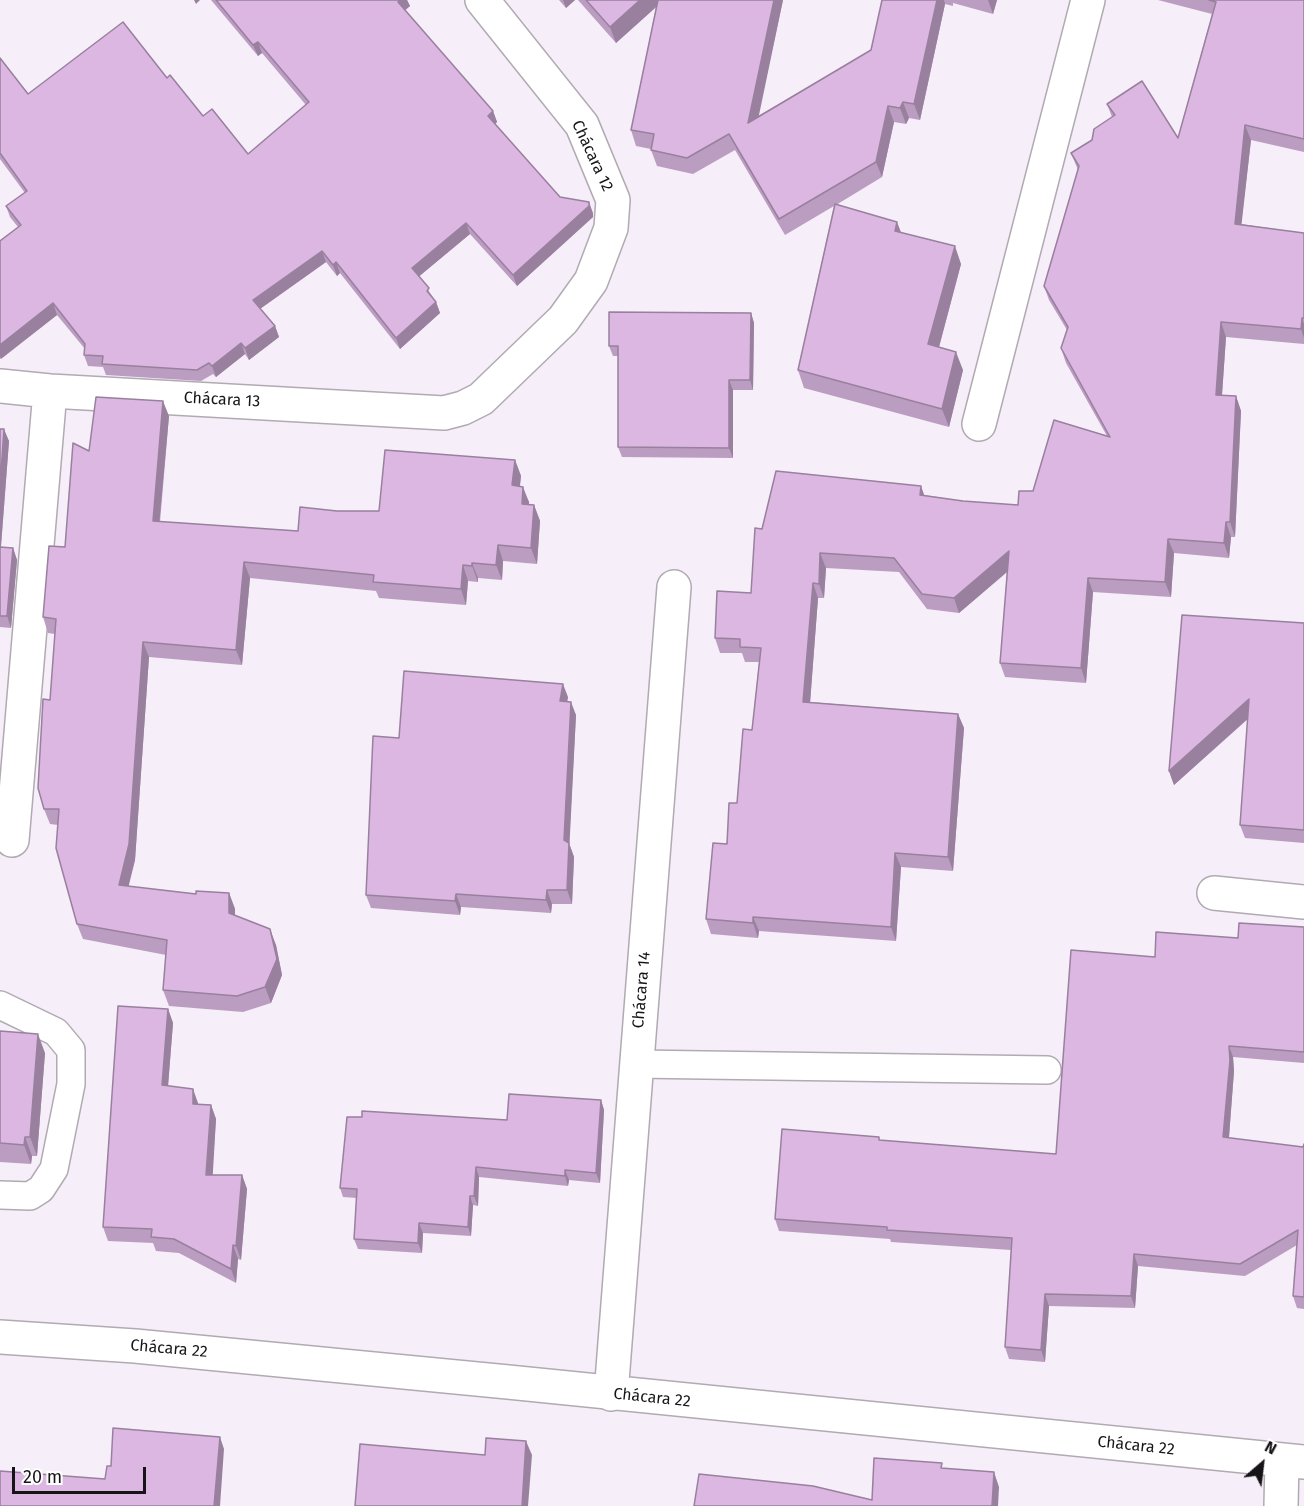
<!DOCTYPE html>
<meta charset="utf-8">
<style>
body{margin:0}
#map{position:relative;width:1304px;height:1506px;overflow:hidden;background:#f6eef8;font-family:"Fira Sans",sans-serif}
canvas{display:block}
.north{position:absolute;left:1232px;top:1434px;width:60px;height:60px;-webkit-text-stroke:4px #fff;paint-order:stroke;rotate:28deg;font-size:16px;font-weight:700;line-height:24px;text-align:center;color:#161417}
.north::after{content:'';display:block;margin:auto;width:21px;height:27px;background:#161417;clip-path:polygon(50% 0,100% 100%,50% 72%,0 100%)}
.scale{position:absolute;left:12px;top:1467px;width:134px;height:27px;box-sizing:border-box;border:3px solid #161417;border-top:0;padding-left:8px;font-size:18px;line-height:21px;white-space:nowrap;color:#161417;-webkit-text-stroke:4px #fff;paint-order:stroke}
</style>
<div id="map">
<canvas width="1304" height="1506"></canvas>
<div class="north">N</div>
<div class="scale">20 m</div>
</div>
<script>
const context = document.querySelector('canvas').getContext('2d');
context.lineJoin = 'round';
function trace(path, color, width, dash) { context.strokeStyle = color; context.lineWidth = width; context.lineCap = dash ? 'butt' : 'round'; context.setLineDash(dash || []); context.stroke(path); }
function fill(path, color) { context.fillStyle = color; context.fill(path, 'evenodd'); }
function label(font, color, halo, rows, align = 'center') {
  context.font = font + ' "Fira Sans",sans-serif'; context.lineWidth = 5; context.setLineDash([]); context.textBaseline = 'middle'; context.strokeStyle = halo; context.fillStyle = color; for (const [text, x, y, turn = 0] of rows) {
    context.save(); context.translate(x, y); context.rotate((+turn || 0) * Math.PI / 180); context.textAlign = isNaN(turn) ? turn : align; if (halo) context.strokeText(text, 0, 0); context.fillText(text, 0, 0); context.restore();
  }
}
const service = new Path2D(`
 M0,1005L56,1032L71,1050V1084L54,1169L41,1189L30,1196L0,1195
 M636,1064L1047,1070`);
const minor = new Path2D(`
 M0,386L50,391L444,413L463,408L481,399L563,320L591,281L611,228L613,200L582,125L482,0
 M979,424L1088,0
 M12,840L50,391
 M1214,893L1304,902
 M0,1337L135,1346L508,1382L1304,1462
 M611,1394L674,587
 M1281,1506L1282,1460`);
trace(service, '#b1aab2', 30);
trace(minor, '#b1aab2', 36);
trace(service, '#fff', 27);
trace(minor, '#fff', 33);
fill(new Path2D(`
 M211,0H407L410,6L405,10L493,111L497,122L495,124L560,197L593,213V217L517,286L470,234L419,276L436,302L440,313L400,349L340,273L337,276L326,262L260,309L275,326L279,337L249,360L245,354L216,377L213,374L201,381L106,375L103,367L88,366L84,355L85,349L57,315L0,359V241L18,227L10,217L6,206L25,193L0,159V58L28,94L167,78L203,116L248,154L306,105L262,53L258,56Z
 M559,0H575L566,8Z
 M578,0H783L758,116L871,50L882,0H997L993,14L953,3V6L945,4L920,120L909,118L906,124L894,122L882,177L836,205L901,232L961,264L939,347L963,370L949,427L804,388L798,370L834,206L785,235L735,150L693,174L657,166L651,150V149L636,146L631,130L656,7L616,43Z
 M1158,0H1304V152L1251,140L1241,224L1304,233V344L1226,337L1222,395L1236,396L1241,411L1235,537H1231L1229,558L1174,553L1171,597L1093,592L1086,683L1005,677L1000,663L1007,572L959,613L927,609L899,572L826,568L824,598H818L810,702L958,714L964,728L953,871L901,867L896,941L759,931L758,938L711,934L706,919L737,803L752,730L759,662H745L742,653H720L715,638L751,593L924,495L963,501L1018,505L1033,491L1107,436L1066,363L1061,348L1067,330L1049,300L1044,286L1078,170L1071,153L1092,140L1112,117L1107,104L1178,138L1212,14Z
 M751,313L754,323L753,390H733V458L622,457L618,447V356H613L609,346Z
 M169,416L160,522L298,531L337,511H379L515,460L521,476L520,486L529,502V505H534L540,521L537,564L503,561L502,580L478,578V582L468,581L466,605L379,598L376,591L250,578L242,665L149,657L135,860L128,886L196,894L229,893L235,909V915L276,945L282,975L271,1003L243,1012L169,1006L163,990L166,955L83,939L77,924L58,825L50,824L44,809L55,634L48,633L43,617L65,547L89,451Z
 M0,429L9,441L1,547L13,548L17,560L11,628L0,627Z
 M1304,623V843L1245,838L1240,825L1248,719L1174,785L1169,771Z
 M568,697L567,701L576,715L569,843L574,857L572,904H552L551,913L461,907L460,915L371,908L366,895L399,738Z
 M1304,927V1063L1233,1057L1234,1071L1229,1138L1303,1147L1304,1144V1309L1297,1308L1293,1296L1297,1245L1245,1276L1138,1266L1135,1308L1049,1306L1045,1362L1009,1359L1005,1347L1011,1250L891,1242L890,1239L779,1231L775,1219L880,1140L1056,1154L1155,957L1238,938Z
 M168,1009L173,1023L168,1086L198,1103V1104L211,1105L216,1119L212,1175H242L247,1189L241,1260L238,1259L236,1283L179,1253L156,1251L153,1243L108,1241L103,1227Z
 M0,1031L45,1053L37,1156H32L31,1164L0,1162Z
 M601,1100L604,1110L600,1183L569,1180L568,1186L479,1177L478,1206L473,1205L471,1236L423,1233L422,1253L358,1249L354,1239L357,1198L343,1197L340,1188L507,1120Z`), '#bc9dc2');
fill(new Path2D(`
 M194,0H200L196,4Z
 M400,0H407L410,6L402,13L398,2Z
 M563,0H575L566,8Z
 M640,0H664L616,43L610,27Z
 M774,0H783L754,139L748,123Z
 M937,0H944L945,4L920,120L914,104Z
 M988,0H997L993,14Z
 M258,42L262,53L258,56L253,45Z
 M903,102L909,118L906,124L900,108Z
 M888,106L894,122L882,177L876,162Z
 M493,111L497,122L492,127L488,116Z
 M1245,125L1251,140L1240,238L1235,224Z
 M589,202L593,213V217L517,286L513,275Z
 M897,222L904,240L895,231Z
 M466,223L470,234L416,279L412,268Z
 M955,246L961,264L935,362L928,344Z
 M322,251L326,262L257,311L253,300Z
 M336,262L340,273L337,276L333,265Z
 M436,302L440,313L400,349L396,338Z
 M53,303L57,315L1,359L0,356V345Z
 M751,313L754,323L753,390L750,380Z
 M1302,318L1304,324V338L1301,329Z
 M1221,322L1226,337L1221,409L1216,395Z
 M275,326L279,337L249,360L245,348Z
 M241,343L245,354L216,377L212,366Z
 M956,352L963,370L949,427L942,409Z
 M729,380L733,390V458L729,448Z
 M1236,396L1241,411L1235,537L1230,522Z
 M163,401L169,416L158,537L153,521Z
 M4,429L9,441L0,558V488Z
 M515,460L521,476L518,501L512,485Z
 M921,486L926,500L920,495Z
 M523,487L529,502L528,520L522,504Z
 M534,505L540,521L537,564L531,548Z
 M1226,522L1231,537L1229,558L1224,543Z
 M1168,539L1174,553L1171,597L1165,582Z
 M498,545L503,561L502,580L496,565Z
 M13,548L17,560L11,628L7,616Z
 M1009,551L1014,566L959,613L954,598Z
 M820,553L826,568L824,598L819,584Z
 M244,562L250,578L242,665L236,650Z
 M472,563L478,578V582L472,566Z
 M463,565L468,581L466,605L461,589Z
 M1088,578L1093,592L1086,683L1081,668Z
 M813,583L818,598L809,717L803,702Z
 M143,642L149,657L135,860L125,901L119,885Z
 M563,684L568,697L565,714L560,701Z
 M1249,699L1254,713L1174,785L1169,771Z
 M571,702L576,715L569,854L564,840Z
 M958,714L964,728L953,871L948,857Z
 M569,843L574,857L572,904L567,890Z
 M895,853L901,867L896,941L891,927Z
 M547,890L552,904L551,913L546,900Z
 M229,893L235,909V928L229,913Z
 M456,894L461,907L460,915L455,901Z
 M753,917L759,931L758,938L753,923Z
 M270,929L276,945L282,975L271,1003L265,987Z
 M168,1009L173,1023L167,1099L162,1085Z
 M38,1034L45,1053L37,1156L30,1137Z
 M1229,1046L1233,1057L1234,1071L1228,1149L1223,1137Z
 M193,1089L198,1103V1118L193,1104Z
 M601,1100L604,1110L600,1183L596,1173Z
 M211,1105L216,1119L212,1188L206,1175Z
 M25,1137L32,1156L31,1164L24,1145Z
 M476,1167L479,1177L478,1206L474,1196Z
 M565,1170L569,1180L568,1186L565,1176Z
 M242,1175L247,1189L241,1260L236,1246Z
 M470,1196L473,1205L471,1236L468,1227Z
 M419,1223L423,1233L422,1253L418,1243Z
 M233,1245L238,1259L236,1283L231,1269Z
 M1134,1254L1138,1266L1135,1308L1131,1296Z
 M1045,1294L1049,1306L1045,1362L1041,1350Z
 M220,1437L224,1449L220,1506H214Z
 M526,1441L532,1455L528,1506H522Z
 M994,1472L999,1487L998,1506H992Z`), '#99809e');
const building = new Path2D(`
 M216,0H400L398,2L493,111L488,116L560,197L589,202V206L513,275L466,223L412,268L429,288L427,291L436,302L396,338L336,262L333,265L322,251L253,300L275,326L245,348L241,343L212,366L209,363L197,370L102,364L103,356L84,355L85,344L53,303L0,345V241L21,225L6,206L27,191L0,153V58L28,94L123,22L167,78L170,75L203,116L212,109L248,154L309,102L258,42L253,45Z
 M586,0H640L610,27Z
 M658,0H774L748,123L871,50L882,0H937L914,104L903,102L900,108L888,106L876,162L779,219L729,134L687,158L651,150L654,134L631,130Z
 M1209,0H1304V139L1245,125L1235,224L1304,233V318H1302L1301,329L1221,322L1216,395L1236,396L1230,522H1226L1224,543L1168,539L1165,582L1088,578L1081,668L1000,663L1009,551L954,598L922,594L894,558L820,553L819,584L813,583L803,702L958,714L948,857L895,853L891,927L753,917V923L706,919L713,843L727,844L729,803H737L743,729L752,730L761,648L740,647V639L715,638L717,591L751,593L755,528L762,529L776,471L921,486L920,495L963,501L1018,505L1019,491H1033L1054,420L1110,437L1061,348L1068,327L1044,286L1079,166L1071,153L1092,140L1094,129L1115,115L1107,104L1142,81L1178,138L1216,2Z
 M835,204L897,222L895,231L955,246L928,344L956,352L942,409L798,370Z
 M609,312L751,313L750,380H729V448L618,447V346H609Z
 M96,397L163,401L153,521L298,531L300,507L337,511H379L385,450L515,460L512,485L523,487L522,504L534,505L531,548L498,545L496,565L472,563V566L463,565L461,589L373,582L374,575L244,562L236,650L143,642L129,844L119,885L196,894V891L229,893V913L270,929L277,959L265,987L237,996L163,990L167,940L77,924L56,848L59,809H44L38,788L43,699L50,700L56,619L43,617L49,546L65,547L73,443L89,451Z
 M0,429H4L0,488Z
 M0,547L13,548L7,616H0Z
 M1182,615L1304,623V830L1240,825L1249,699L1169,771Z
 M404,671L563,684L560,701L571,702L564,840L569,843L567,890H547L546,900L456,894L455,901L366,895L373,736L399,738Z
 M1239,923L1304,927V1052L1229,1046L1230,1060L1223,1137L1303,1147L1304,1144V1297L1293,1296L1298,1230L1240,1264L1134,1254L1131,1296L1045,1294L1041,1350L1005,1347L1012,1238L887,1230V1227L775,1219L782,1129L879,1137V1140L1056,1154L1071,950L1155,957L1156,932L1238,938Z
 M118,1006L168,1009L162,1085L193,1089V1104L211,1105L206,1175H242L236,1246L233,1245L231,1269L174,1239L151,1237L152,1229L103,1227Z
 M0,1031L38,1034L30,1137H25L24,1145L0,1143Z
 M509,1094L601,1100L596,1173L565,1170V1176L476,1167L474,1196H470L468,1227L419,1223L418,1243L354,1239L357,1189L340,1188L347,1117H362V1111L507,1120Z
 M113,1428L220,1437L214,1506H0V1471L105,1479L107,1466H111Z
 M486,1438L526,1441L522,1506H355L360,1444L485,1455Z
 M874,1458L942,1463L941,1468L994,1472L992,1506H694L699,1474L813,1486L872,1500Z`);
fill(building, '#dbb7e2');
trace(building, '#99809e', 1.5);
label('16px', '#161417', '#fff', [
 ["Chácara 12",592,156,65],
 ["Chácara 13",222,400,3],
 ["Chácara 14",642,990,-85],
 ["Chácara 22",169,1349,5],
 ["Chácara 22",652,1398,6],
 ["Chácara 22",1136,1446,6]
]);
</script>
